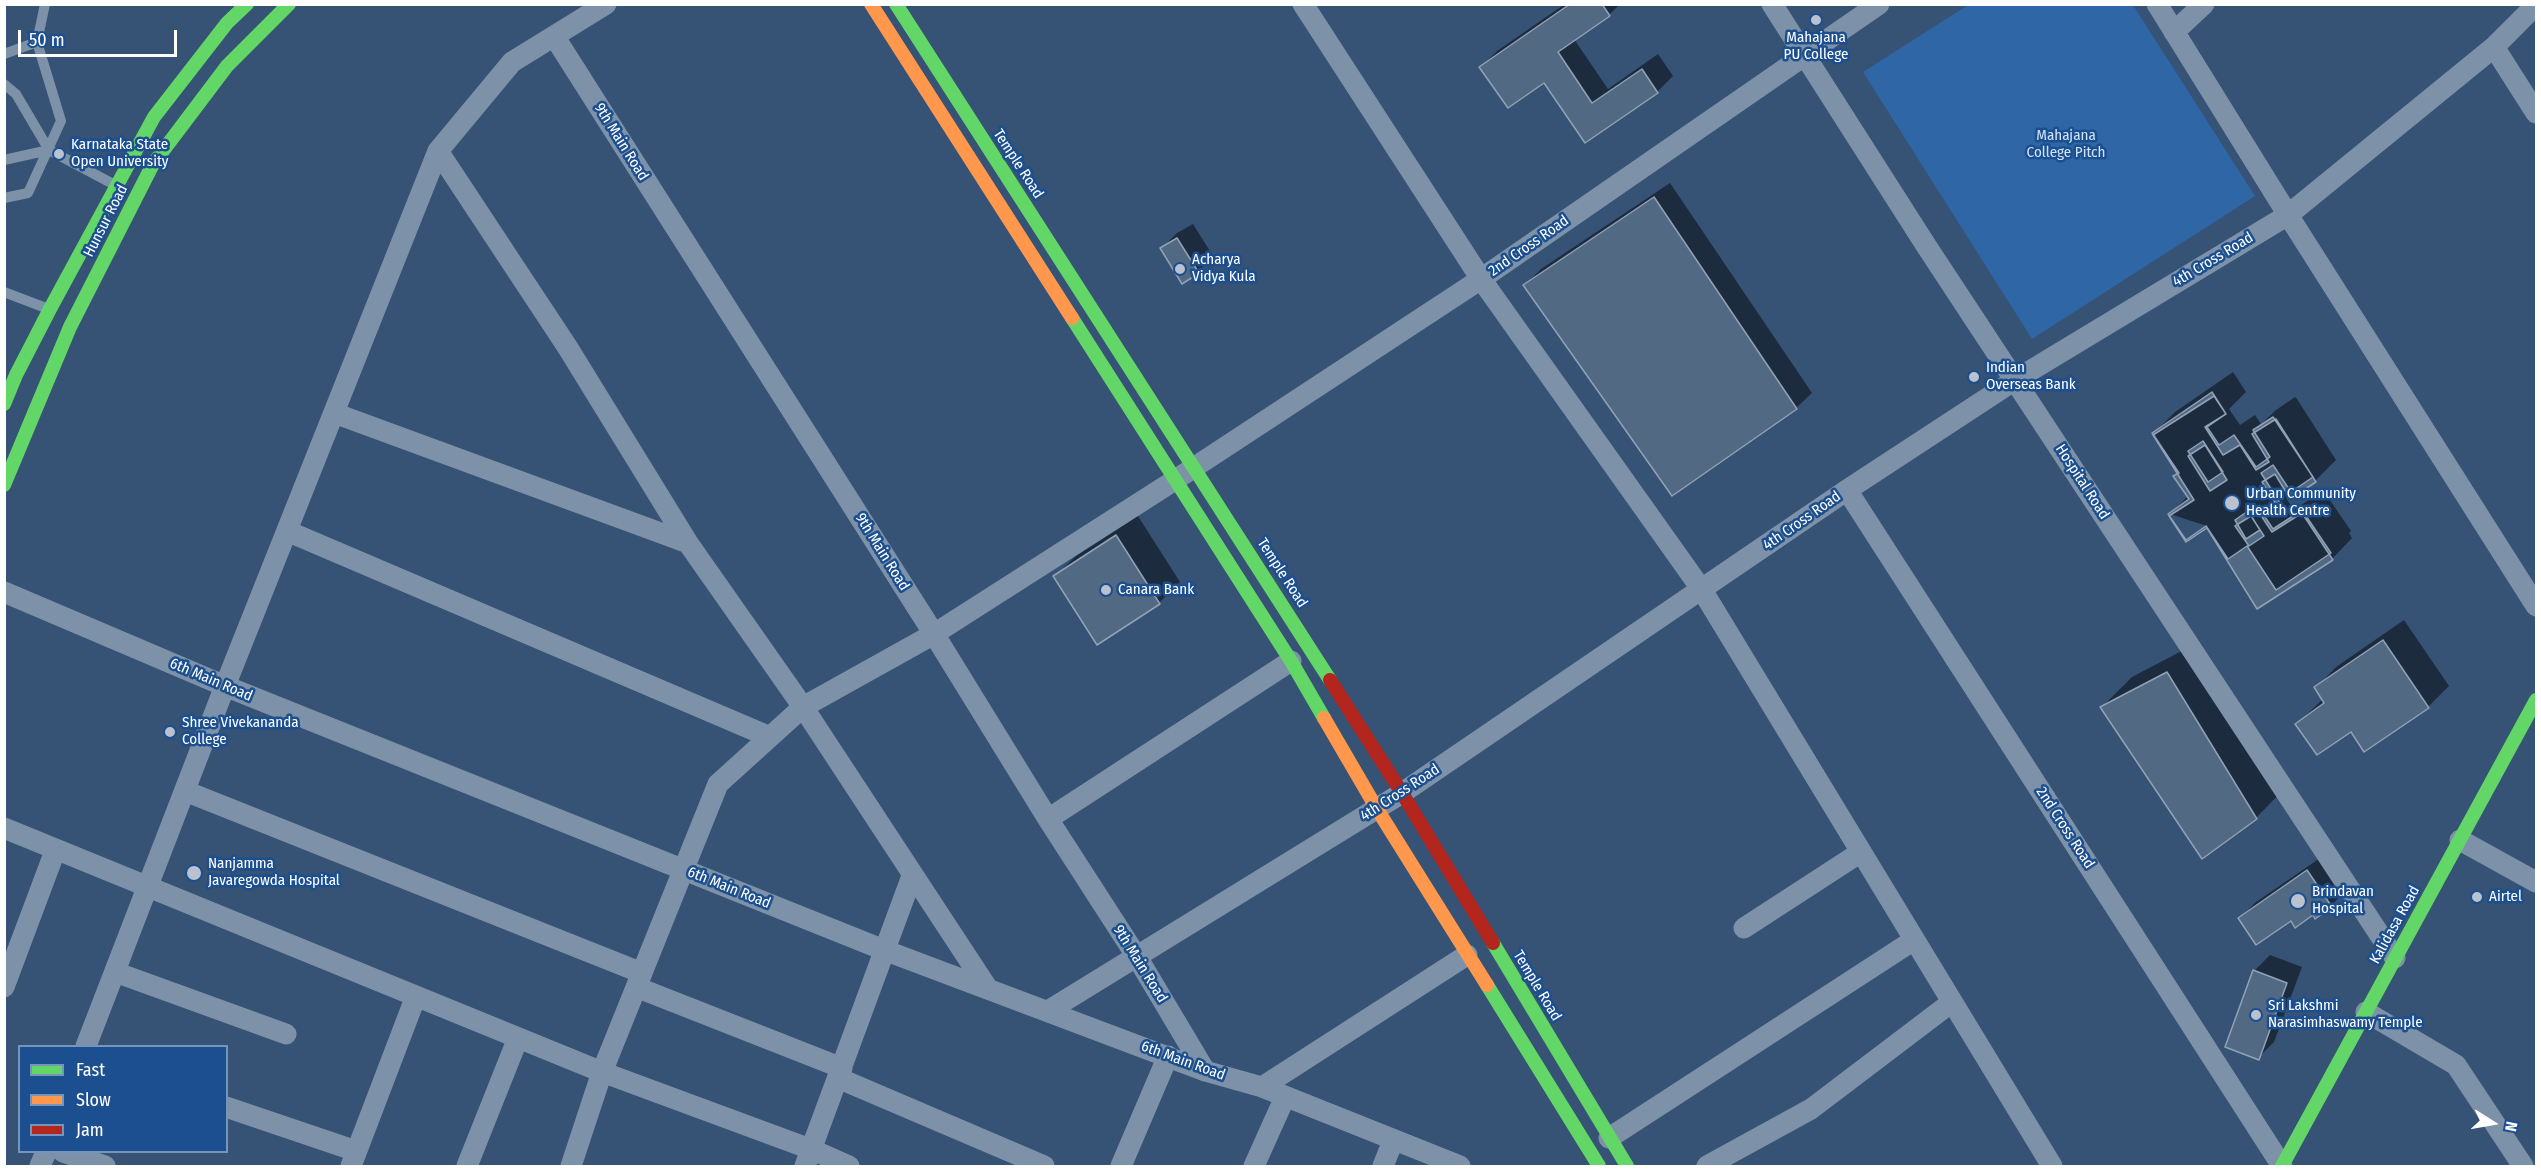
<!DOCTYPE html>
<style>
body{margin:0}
#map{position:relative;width:2541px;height:1171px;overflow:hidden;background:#365274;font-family:"Fira Sans Condensed",sans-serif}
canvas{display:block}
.frame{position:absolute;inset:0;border:6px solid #fff;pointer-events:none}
.legend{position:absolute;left:18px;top:1045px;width:210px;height:108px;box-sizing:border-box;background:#1b4f8f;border:2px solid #7695bc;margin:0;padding:8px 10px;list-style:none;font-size:18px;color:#fff}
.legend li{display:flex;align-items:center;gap:12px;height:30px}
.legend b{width:30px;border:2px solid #7695bc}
.north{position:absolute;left:2463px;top:1093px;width:60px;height:60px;-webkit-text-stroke:4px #1b4f8f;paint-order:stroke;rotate:101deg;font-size:16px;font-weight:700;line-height:24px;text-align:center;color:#fff}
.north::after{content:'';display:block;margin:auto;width:21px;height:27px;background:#fff;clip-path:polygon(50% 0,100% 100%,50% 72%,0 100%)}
.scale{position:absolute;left:18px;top:30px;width:159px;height:27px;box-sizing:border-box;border:3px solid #fff;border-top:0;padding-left:8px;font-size:18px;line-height:21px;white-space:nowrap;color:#fff;-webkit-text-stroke:4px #1b4f8f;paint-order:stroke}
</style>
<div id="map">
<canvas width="2541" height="1171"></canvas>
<div class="frame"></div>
<ul class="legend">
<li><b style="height:8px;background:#63d668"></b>Fast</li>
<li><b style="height:8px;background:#ff974d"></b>Slow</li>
<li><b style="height:8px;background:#b3261e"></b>Jam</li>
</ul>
<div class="north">N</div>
<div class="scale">50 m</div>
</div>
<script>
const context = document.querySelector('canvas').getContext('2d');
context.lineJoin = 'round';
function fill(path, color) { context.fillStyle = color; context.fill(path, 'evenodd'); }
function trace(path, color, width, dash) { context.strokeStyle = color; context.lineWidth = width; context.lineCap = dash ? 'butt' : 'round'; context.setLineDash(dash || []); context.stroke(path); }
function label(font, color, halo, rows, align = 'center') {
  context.font = font + ' "Fira Sans Condensed",sans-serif'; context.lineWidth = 5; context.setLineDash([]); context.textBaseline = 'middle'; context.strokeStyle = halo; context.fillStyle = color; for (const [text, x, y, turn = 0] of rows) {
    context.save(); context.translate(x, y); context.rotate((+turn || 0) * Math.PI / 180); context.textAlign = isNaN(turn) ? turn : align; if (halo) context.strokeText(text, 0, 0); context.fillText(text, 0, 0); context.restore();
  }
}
fill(new Path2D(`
 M1968,5H2133L2255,196L2032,339L1863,72Z`), '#2f66a5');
fill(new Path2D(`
 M1565,4H1620L1609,15L1574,39L1608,89L1658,54L1673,76L1657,92L1585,141L1545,81L1481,67L1497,51Z
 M1670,183L1812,393L1796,408L1525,285L1541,269Z
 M1193,224L1213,256L1198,272L1161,249L1177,233Z
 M2233,372L2246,392L2229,409L2240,425L2255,415L2261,424L2276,410L2295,397L2297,399L2336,460L2315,481L2286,498L2294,510L2323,490L2351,531L2349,533L2352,538L2332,559L2258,607L2207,526L2170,514L2188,496L2179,473L2154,433L2175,412Z
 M1138,516L1180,582L1159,603L1055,576L1076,556Z
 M2404,620L2449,686L2428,707L2365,750L2351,730L2297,724L2323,699L2316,688L2336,667Z
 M2197,643L2286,787L2256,818L2102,707L2132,677Z
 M2323,856L2346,890L2331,906L2291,919L2240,918L2256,902Z
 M2270,955L2302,967L2274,1042L2258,1058L2254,971Z`), '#0007');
const building = new Path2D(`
 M1570,4H1602L1610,16L1558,52L1592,103L1642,69L1658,93L1585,143L1544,83L1508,108L1479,67Z
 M1654,197L1797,409L1672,496L1523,285Z
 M1177,238L1199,273L1182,284L1160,248Z
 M2212,392L2226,414L2207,427L2219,445L2234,435L2256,467L2270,457L2253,430L2273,417L2313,477L2291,492L2273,465L2261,473L2280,503L2263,514L2273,529L2302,510L2331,553L2276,590L2247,546L2228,559L2206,526L2186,540L2168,514L2189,499L2173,476L2179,473L2152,433ZM2203,441L2223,472L2208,482L2188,451ZM2248,511L2260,530L2246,539L2235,520Z
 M2214,396L2226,414L2205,427L2223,455L2240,445L2256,470L2269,462L2252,434L2276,419L2316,482L2290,499L2275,474L2262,482L2278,507L2262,517L2272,532L2302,513L2333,560L2257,609L2207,528L2186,542L2169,516L2194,500L2153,435ZM2205,445L2227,480L2210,491L2188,456ZM2251,516L2264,536L2249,546L2235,526Z
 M1116,535L1160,604L1097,645L1053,576Z
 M2383,640L2429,708L2364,752L2351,732L2317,755L2295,724L2324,703L2314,687Z
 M2167,672L2257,819L2202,859L2100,707Z
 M2307,870L2332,907L2315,919L2313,915L2295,928L2291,921L2256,945L2238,918Z
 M2253,970L2287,983L2259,1060L2225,1047Z`);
fill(building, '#526984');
trace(building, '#92a2b6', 1.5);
trace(new Path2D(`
 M4,54L37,42
 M4,84L16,94L49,150L4,160
 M49,150L115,185
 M4,198L28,193L61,121L37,42L45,4
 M4,292L46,308`), '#7d92a8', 10);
trace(new Path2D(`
 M1303,4L1481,279L1702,590L2052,1166
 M1772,4L1927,247L2395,958
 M2157,4L2288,215L2536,606
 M2174,32L2204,4
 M554,36L934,634L1048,819L1137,957L1205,1071
 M2494,47L2536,113
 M438,151L568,348L688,543L803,707L988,989
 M334,413L688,543
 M1847,490L2282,1166
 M287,531L770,737
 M4,592L225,686L884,950L1205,1071L1262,1087L1460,1166
 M185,791L642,973
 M1048,819L1291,661
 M4,828L602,1072L813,1150L849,1166
 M2460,840L2536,882
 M1744,928L1861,852
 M115,972L286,1034
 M4,987L55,851
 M636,987L842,1068
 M1048,1011L1402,793L1847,490L2015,380L2288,215L2494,47L2536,5
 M2366,1012L2456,1065L2523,1166
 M86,1046L225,686L438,151L512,62L606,4
 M838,1078L1044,1166
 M1262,1087L1467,955
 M226,1107L356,1151
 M1609,1138L1914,940
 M63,1152L105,1166
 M40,1166L46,1152
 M351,1166L416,996
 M467,1166L518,1038
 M571,1166L602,1072L718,784L803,707L934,634L1175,480L1481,279L1879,4
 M805,1166L912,876
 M1121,1166L1168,1056
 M1254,1166L1285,1097
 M1383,1166L1393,1141
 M1707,1166L1811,1109L1952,1002`), '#7d92a8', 21);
trace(new Path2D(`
 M896,4L1330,680
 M1072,318L1291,661L1324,718
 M4,404L16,375L50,309L154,117L227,23L247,4
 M4,485L70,327L153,164L227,66L289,4
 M1493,943L1627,1166
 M1487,985L1599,1166
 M2282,1166L2536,700`), '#63d668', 14);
trace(new Path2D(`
 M871,4L1072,318
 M1324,718L1377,809L1487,985`), '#ff974d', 14);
trace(new Path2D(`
 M1330,680L1402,793L1493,943`), '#b3261e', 14);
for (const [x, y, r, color] of [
 [1816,20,6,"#b9c2ce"],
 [59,154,6,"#b9c2ce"],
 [1180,269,6,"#b9c2ce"],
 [1974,377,6,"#b9c2ce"],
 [2232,503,8,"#b9c2ce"],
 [1106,590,6,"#b9c2ce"],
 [170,732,6,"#b9c2ce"],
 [194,873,8,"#b9c2ce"],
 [2477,897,6,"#b9c2ce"],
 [2298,901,8,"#b9c2ce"],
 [2256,1015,6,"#b9c2ce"]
]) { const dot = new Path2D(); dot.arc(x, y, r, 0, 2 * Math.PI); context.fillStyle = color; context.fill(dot); trace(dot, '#1b4f8f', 2); }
label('15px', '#fff', '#1b4f8f', [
 ["Mahajana",1816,38,"center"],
 ["PU College",1816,55,"center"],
 ["Karnataka State",71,145],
 ["Open University",71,162],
 ["Acharya",1192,260],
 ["Vidya Kula",1192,277],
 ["Indian",1986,368],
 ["Overseas Bank",1986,385],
 ["Urban Community",2246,494],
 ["Health Centre",2246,511],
 ["Canara Bank",1118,590],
 ["Shree Vivekananda",182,723],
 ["College",182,740],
 ["Nanjamma",208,864],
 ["Javaregowda Hospital",208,881],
 ["Brindavan",2312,892],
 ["Hospital",2312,909],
 ["Airtel",2489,897],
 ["Sri Lakshmi",2268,1006],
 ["Narasimhaswamy Temple",2268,1023]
], 'left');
label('15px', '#cfe3fa', '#1b4f8f', [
 ["Mahajana",2066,136],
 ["College Pitch",2066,153]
]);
label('15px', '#fff', '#1b4f8f', [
 ["9th Main Road",621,142,58],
 ["Temple Road",1018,164,57],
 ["Hunsur Road",106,221,-63],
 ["2nd Cross Road",1529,246,-35],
 ["4th Cross Road",2213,260,-31],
 ["Hospital Road",2082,482,57],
 ["4th Cross Road",1802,521,-35],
 ["9th Main Road",882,552,58],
 ["Temple Road",1282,573,57],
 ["6th Main Road",211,680,23],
 ["4th Cross Road",1400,793,-33],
 ["2nd Cross Road",2065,828,57],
 ["6th Main Road",729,888,22],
 ["Kalidasa Road",2395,925,-61],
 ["9th Main Road",1140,964,58],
 ["Temple Road",1537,986,59],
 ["6th Main Road",1183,1061,20]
]);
</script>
